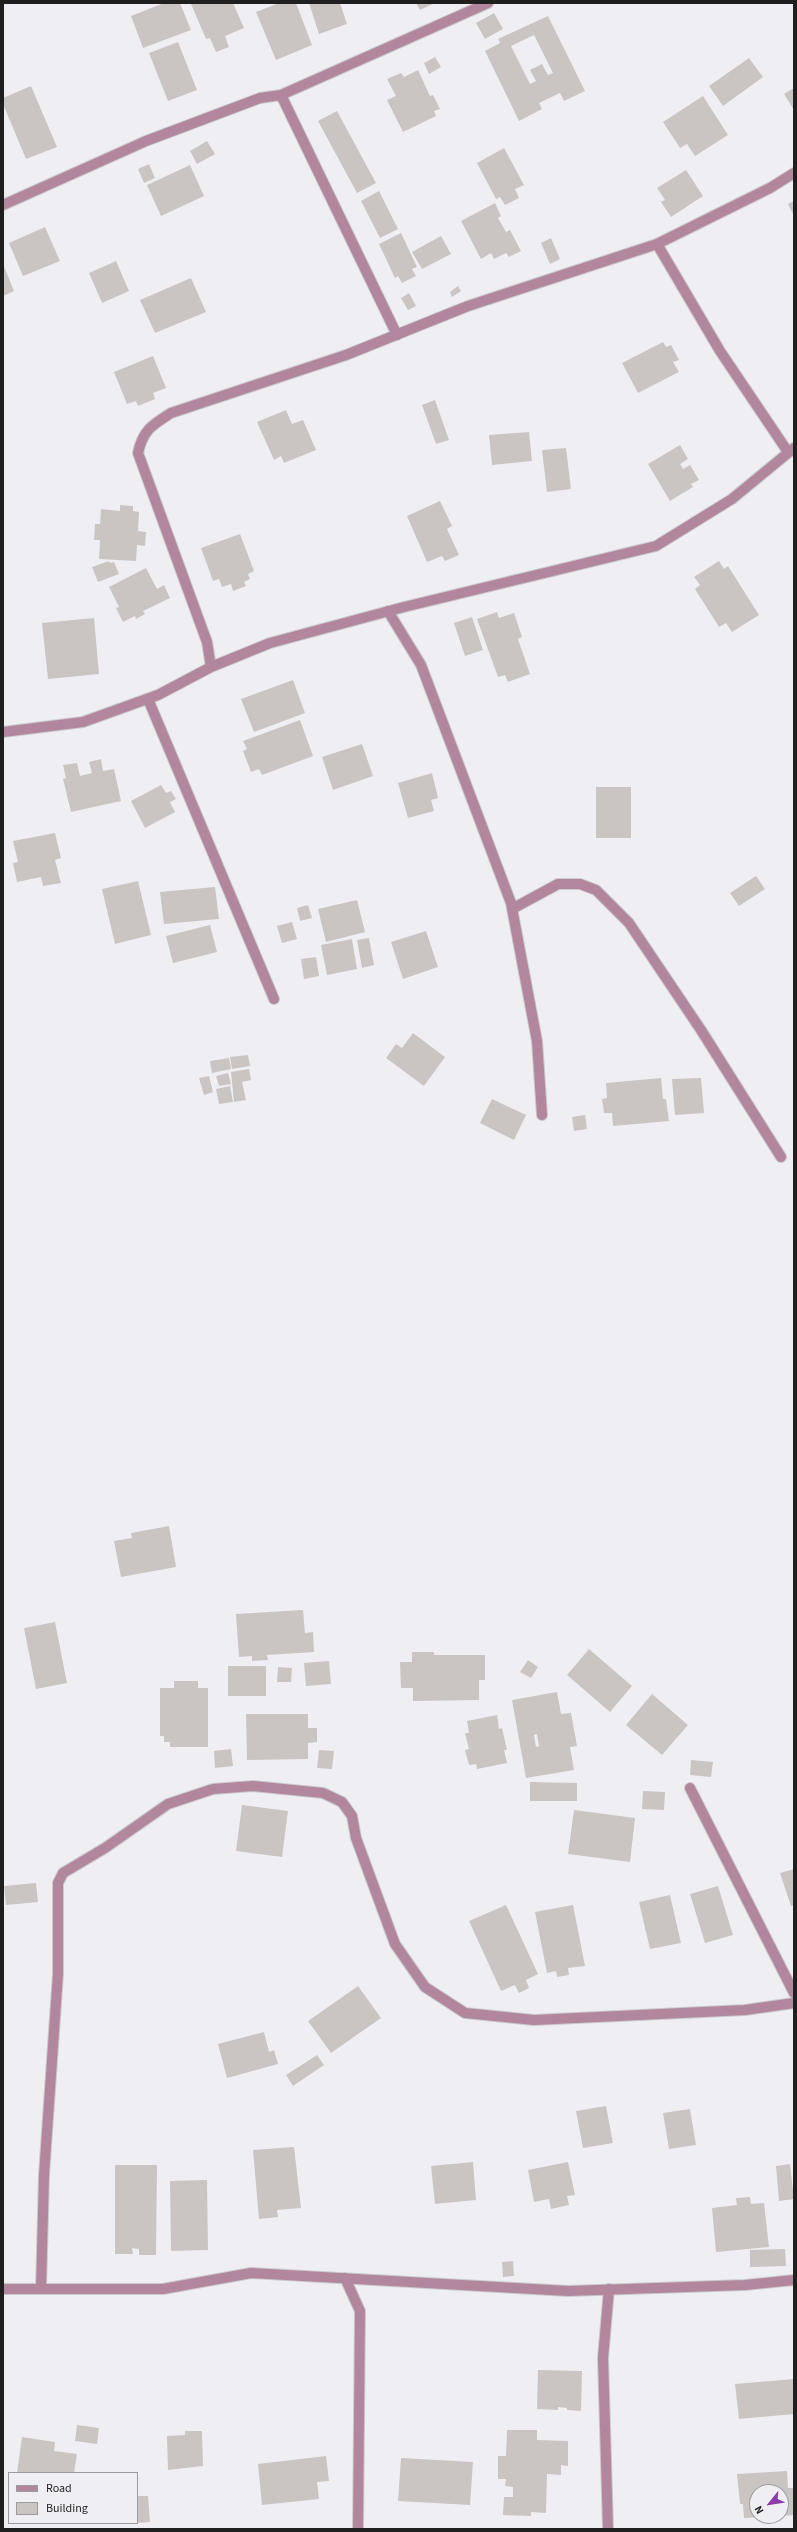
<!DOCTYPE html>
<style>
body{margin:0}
#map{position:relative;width:797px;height:2532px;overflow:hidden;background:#efeff3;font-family:"Source Sans 3",sans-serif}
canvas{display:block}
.frame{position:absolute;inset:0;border:4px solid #1f1f20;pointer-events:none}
.legend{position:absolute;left:8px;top:2472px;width:130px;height:52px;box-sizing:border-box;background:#efeff3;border:1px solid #9c9c9f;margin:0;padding:5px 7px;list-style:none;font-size:12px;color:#1f1f20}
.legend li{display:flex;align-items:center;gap:8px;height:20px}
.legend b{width:20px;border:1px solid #9c9c9f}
.north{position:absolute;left:749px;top:2484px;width:40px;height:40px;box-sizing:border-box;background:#efeff3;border:1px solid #9c9c9f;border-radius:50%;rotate:240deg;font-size:11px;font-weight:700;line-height:16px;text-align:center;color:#1f1f20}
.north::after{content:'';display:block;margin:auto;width:14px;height:18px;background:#8b3cab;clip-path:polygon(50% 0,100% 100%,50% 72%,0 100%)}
</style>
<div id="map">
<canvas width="797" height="2532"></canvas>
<div class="frame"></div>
<ul class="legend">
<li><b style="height:5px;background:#b2879d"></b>Road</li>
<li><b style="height:11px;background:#cac5c3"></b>Building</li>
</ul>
<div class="north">N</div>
</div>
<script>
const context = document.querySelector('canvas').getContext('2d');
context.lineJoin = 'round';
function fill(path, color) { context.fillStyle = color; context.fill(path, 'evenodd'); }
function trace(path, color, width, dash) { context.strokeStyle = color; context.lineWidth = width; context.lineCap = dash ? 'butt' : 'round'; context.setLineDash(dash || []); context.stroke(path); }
fill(new Path2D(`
 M164,3H180L191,30L143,48L131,16Z
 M233,3L244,28L225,36L229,47L216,52L210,38L206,39L191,4Z
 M279,3H296L312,45L276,60L256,12Z
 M309,3H340L347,24L319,34Z
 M416,3H435L420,10Z
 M494,13L503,29L485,39L476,23Z
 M548,16L585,91L564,101L560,93L539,103L542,109L519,121L485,51L500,43L498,39ZM534,35L553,73L548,75L542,64L530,70L536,81L530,84L511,46Z
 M178,42L197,90L168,101L149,53Z
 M435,57L441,67L429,74L424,63Z
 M749,58L763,77L723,106L709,86Z
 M418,70L430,96L433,95L440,109L434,111L436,116L403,132L387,100L396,96L387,79L401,73L404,77Z
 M31,86L57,147L26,159L3,104V98Z
 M794,88V110L784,94Z
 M703,96L728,135L695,156L687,144L680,148L663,122Z
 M337,111L376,183L357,193L318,121Z
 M207,141L215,154L197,164L190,151Z
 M504,148L524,185L515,189L519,198L505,205L500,197L496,199L477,163Z
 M149,164L155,178L144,183L138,169Z
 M190,165L204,196L161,216L147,185Z
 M686,170L703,196L671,217L661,202L665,200L657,188Z
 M379,191L398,229L380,238L361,201Z
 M794,201V216L788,204Z
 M495,203L501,216L498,218L506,232L510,230L521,251L509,257L506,253L494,259L491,253L481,259L461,221Z
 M45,227L60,261L23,276L9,243Z
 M401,233L417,267L412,269L416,276L402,283L398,276L395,278L379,244Z
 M441,236L451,254L422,269L412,252Z
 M551,238L560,259L550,264L541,243Z
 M116,261L129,291L102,303L89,273Z
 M3,264L14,291L3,296Z
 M191,278L206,312L155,333L140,300Z
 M458,286L461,291L452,297L450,292Z
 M409,293L416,306L408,310L401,298Z
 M663,342L666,347L671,345L679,360L673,362L679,372L638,393L622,363Z
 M153,356L166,388L153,393L155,399L138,406L136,401L127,404L114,372Z
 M435,400L449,440L436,444L422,405Z
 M286,410L292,424L303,420L316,450L284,463L281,456L274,460L257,422Z
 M529,432L532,461L492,465L489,435Z
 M680,445L688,459L680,464L683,469L690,465L699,480L691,484L693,487L670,501L648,464Z
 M566,448L571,489L547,492L542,450Z
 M440,501L452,526L447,529L459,555L445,561L442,556L427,562L407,516Z
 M120,505L133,506V511L139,512L138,531L146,532L145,546L137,545L136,561L99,559L100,540H94L95,524H100L101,509L120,511Z
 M240,534L254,571L248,574L250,579L244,582L246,586L233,591L231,584L222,587L219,579L213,581L201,548Z
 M109,561L110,563L114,562L119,574L98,582L92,567Z
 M719,561L724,569L728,566L759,615L732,632L726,623L719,627L695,589L700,585L694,577Z
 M146,568L157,589L164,585L170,598L143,611L145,614L136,619L135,616L123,622L116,608L119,607L109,587Z
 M497,612L499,618L514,613L522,637L518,639L530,674L508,682L505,675L498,677L477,619Z
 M472,617L483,650L465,656L454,623Z
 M94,618L99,674L48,679L42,623Z
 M293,680L305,713L254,732L241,699Z
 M300,720L313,756L262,775L259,769L251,772L243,751L247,749L243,741Z
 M362,744L373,776L333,790L322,757Z
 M101,759L103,771L114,769L121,801L71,812L63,779L66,778L63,765L77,763L80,776L92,773L89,762Z
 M432,773L438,798L431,800L434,811L408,818L398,783Z
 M161,785L166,793L171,791L176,799L170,802L175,812L145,828L131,801Z
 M596,787H631V838H596Z
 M55,833L61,858L55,860L61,883L43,886L41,877L17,882L13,863L18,862L13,841Z
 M756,876L765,889L739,906L730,893Z
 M138,881L151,935L115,944L102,889Z
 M215,887L219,919L164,924L160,892Z
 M357,900L365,932L326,942L318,909Z
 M308,905L312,918L300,921L297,908Z
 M292,922L297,939L282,943L277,926Z
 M210,925L217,952L173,963L166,936Z
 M426,931L438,967L403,979L391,942Z
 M369,938L374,965L362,968L357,940Z
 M352,939L357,969L327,975L321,945Z
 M316,957L319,976L304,979L301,959Z
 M413,1033L445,1057L424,1086L386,1058L396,1044L402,1048Z
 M248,1055L250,1066L232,1069L230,1057Z
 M229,1058L231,1069L212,1073L210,1061Z
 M249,1069L251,1080L242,1082L246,1100L234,1102L231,1072Z
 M228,1073L231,1084L219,1086L216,1076Z
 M209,1076L213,1092L204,1095L199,1078Z
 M661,1078L663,1099H666L669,1121L613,1126L612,1113H604L602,1099L607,1098L606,1083Z
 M701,1078L704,1113L675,1115L672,1079Z
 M230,1086L233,1102L219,1104L216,1089Z
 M492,1099L526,1115L514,1140L480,1123Z
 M585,1115L587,1129L574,1131L572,1117Z
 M169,1526L176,1567L121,1577L114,1541L132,1538L131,1533Z
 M303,1610L305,1633L313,1632L314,1652L267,1655L268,1660L252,1661V1656L239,1657L236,1614Z
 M55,1622L67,1683L36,1689L24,1628Z
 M589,1649L632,1686L610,1712L567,1675Z
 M412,1652H434V1655H485V1680H479V1700L413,1701V1688H401L400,1662H412Z
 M528,1660L538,1667L531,1678L520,1672Z
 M329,1661L331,1684L306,1686L304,1663Z
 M228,1666H266V1696H228Z
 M278,1667L292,1668L291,1682H277Z
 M174,1681H198V1688H208V1747H170V1742H164V1736H160V1688H174Z
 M557,1692L561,1714L571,1713L577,1746L570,1747L574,1770L526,1778L512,1700ZM537,1734L539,1746L536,1747L534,1735Z
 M652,1694L688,1725L662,1755L626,1725Z
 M246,1714H308V1728H317V1742L308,1743V1759L247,1760Z
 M497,1715L499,1729L502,1728L507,1750H504L507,1763L477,1769L476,1764L469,1765L465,1750L469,1749L465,1733H469L467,1721Z
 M231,1749L233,1766L215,1768L214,1751Z
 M319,1750L334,1751L332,1769L317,1768Z
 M691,1760L713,1762L711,1777L690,1775Z
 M530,1782L577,1783V1801H530Z
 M643,1791L665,1792L664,1810L642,1809Z
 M242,1805L288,1811L282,1857L236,1851Z
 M574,1810L635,1818L630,1862L568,1854Z
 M794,1869V1905L791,1906L780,1873Z
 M36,1883L38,1902L6,1905L4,1886Z
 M718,1886L733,1935L705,1943L690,1894Z
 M670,1895L681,1943L650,1949L639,1902Z
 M506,1905L538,1974L526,1980L529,1988L519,1993L515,1985L501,1991L469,1921Z
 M573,1905L585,1966L568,1968L569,1975L557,1977L556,1971L547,1973L535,1912Z
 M358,1986L381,2018L331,2053L308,2021Z
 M264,2032L269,2052L274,2050L278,2064L227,2078L218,2044Z
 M317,2055L324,2065L293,2086L286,2075Z
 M606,2106L613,2143L583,2148L576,2111Z
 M690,2109L696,2145L669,2149L663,2113Z
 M294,2147L301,2208L277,2210L278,2217L259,2219L253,2150Z
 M473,2162L476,2200L435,2204L431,2166Z
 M568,2162L575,2195L567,2196L569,2205L551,2209L549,2199L534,2202L528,2170Z
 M790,2164L794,2199L779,2201L776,2166Z
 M115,2165H157L156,2255H139V2249L132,2248L133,2254H115Z
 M207,2180L208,2250L171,2251L170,2181Z
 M750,2197L751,2204L764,2203L769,2247L716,2252L712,2208L737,2205L736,2198Z
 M785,2249L786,2266L750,2267V2250Z
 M513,2261L514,2276L503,2277L502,2262Z
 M538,2370L582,2371L581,2411L567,2410V2408L558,2407V2410L537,2409Z
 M794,2379V2414L739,2419L735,2384Z
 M77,2425L99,2428L97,2444L75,2441Z
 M507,2430H537V2440L568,2441V2466L561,2465V2475L547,2474L546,2513L531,2512V2516L503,2515L504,2497H513V2487L505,2486L506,2479H498V2456H506Z
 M185,2431H202L203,2466L168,2470L167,2436L185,2435Z
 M22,2437L55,2442L54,2451L77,2454L74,2473H17Z
 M326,2456L329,2481L317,2482L319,2499L262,2505L258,2464Z
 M401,2458L473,2462L470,2505L398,2501Z
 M787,2471L788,2488H794V2515L781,2516V2492H757V2516L765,2517L744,2518L743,2504H740L737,2474Z
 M137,2496H148L150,2522L137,2523Z`), '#cac5c3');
const street = new Path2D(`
 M281,95L488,3
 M3,205L146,141L260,98L281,95L397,335
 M657,244L720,351L788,452
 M388,611L421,665L511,903L537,1041L542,1115
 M211,667L207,642L138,453C143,430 152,425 171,413L346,355L468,306L657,244L770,188L794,173
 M148,699L274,999
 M3,732L83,722L158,695L211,667L270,643L404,607L656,546L732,499L794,448
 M512,909L558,884H580L596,890L629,923L701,1030L781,1157
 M690,1788L794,1993
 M345,2278L360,2311L358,2529
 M3,2289H163L251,2273L568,2291L745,2285L794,2280
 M41,2289L44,2175L58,1974V1883L63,1873L105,1848L168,1804L213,1789L253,1786L323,1793L342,1802L352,1816L356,1838L395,1944L425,1987L465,2013L534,2020L745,2010L794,2003
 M608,2529L603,2358L609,2289`);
trace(street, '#cacacd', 12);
trace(street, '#b2879d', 10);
</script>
